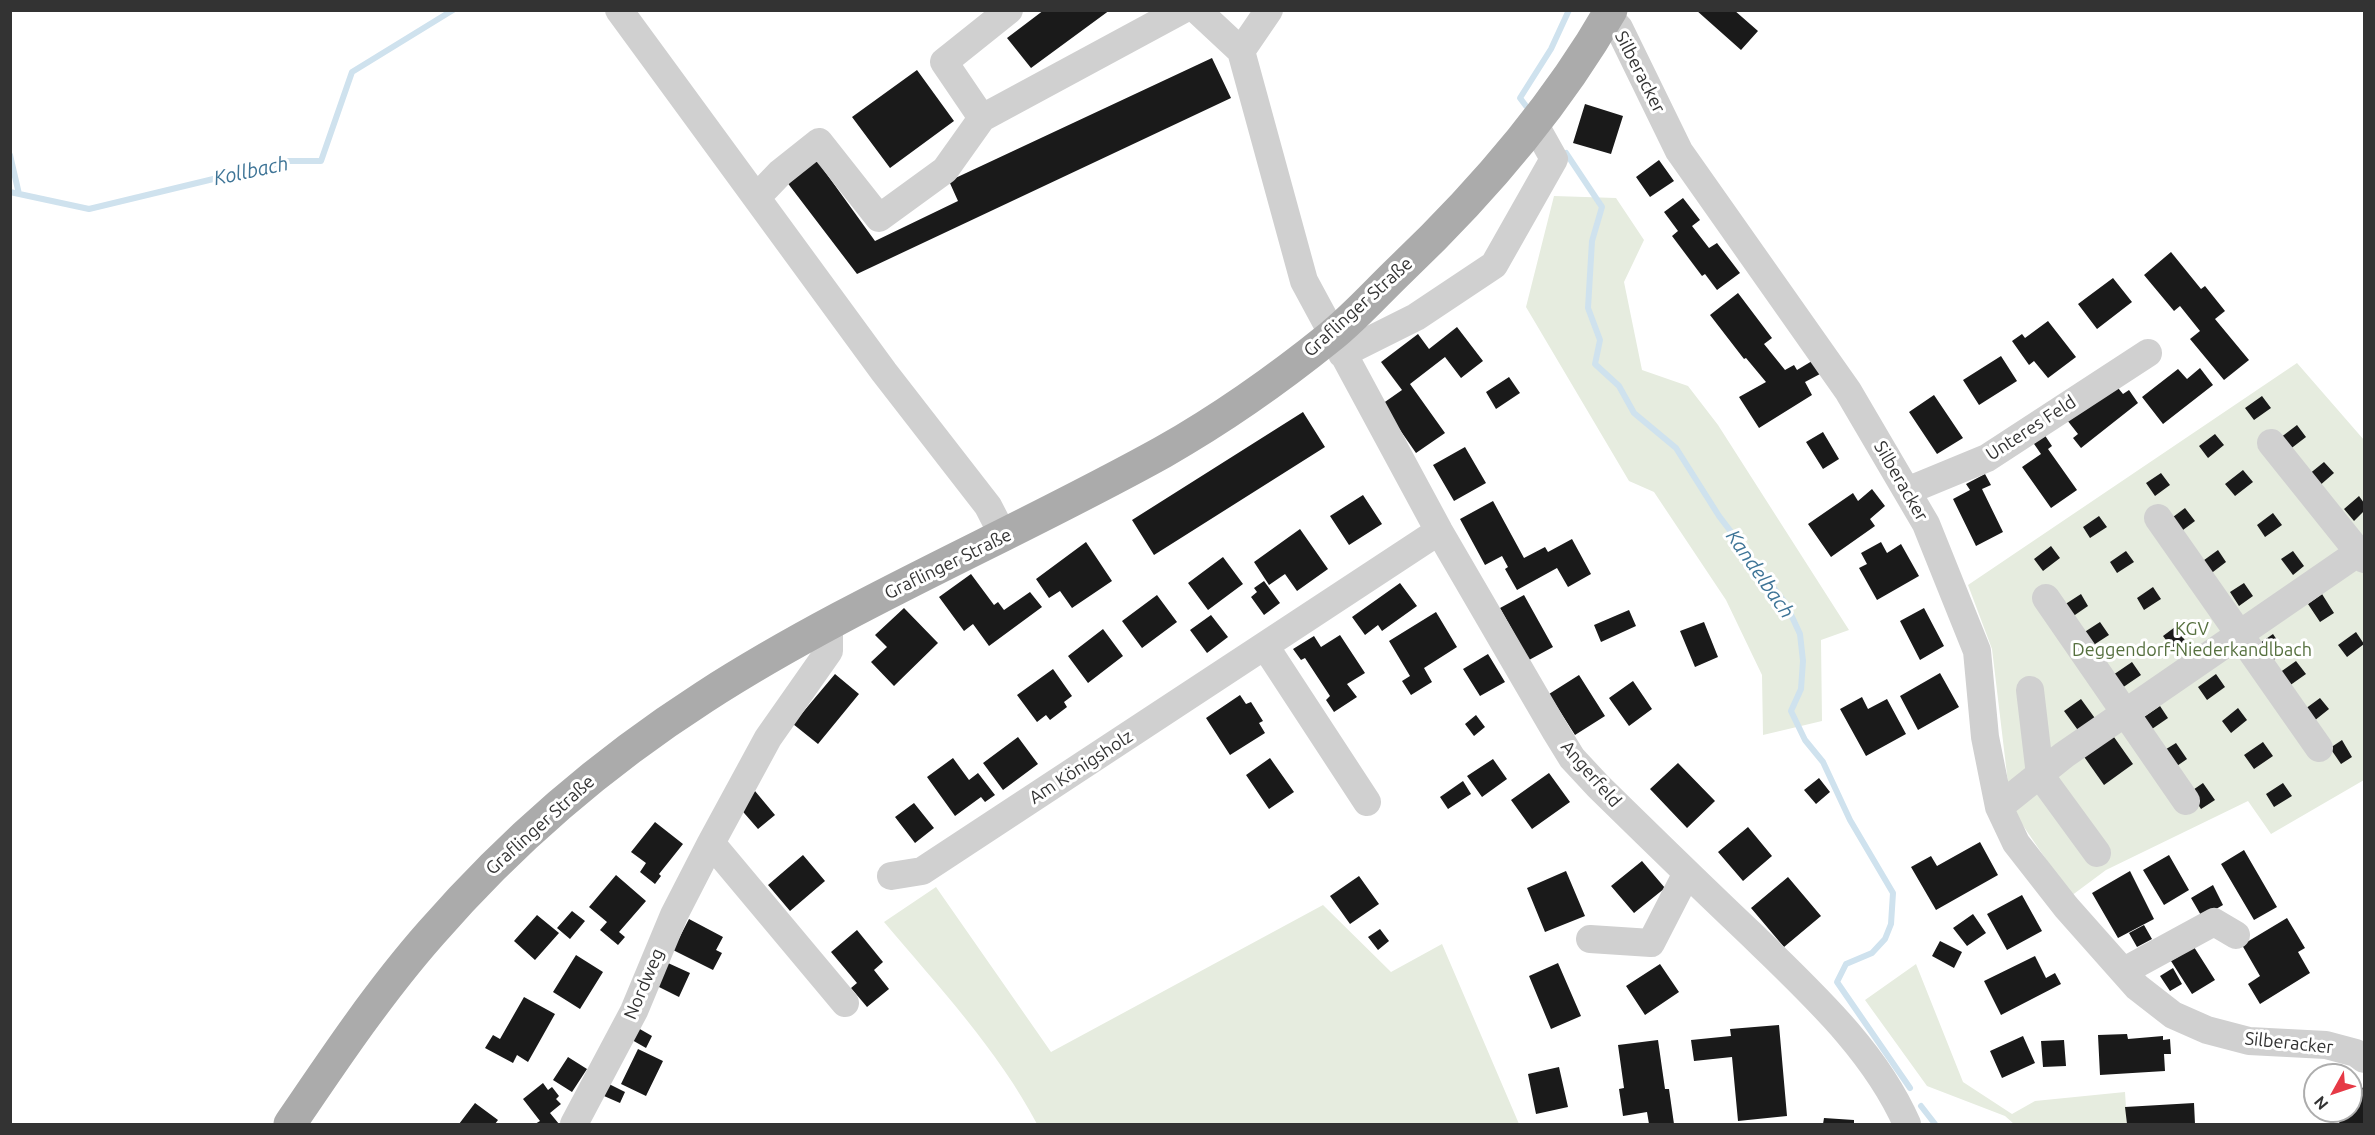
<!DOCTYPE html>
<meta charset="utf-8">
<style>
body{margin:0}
#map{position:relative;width:2375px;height:1135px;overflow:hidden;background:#fff;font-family:Ubuntu,sans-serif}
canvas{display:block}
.frame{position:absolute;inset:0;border:12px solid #333;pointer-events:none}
.north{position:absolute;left:2303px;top:1063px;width:60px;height:60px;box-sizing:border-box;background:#fff;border:2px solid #adadad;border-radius:50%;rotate:230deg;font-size:16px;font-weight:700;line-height:24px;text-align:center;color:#333}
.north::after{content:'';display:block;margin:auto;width:21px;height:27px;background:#e63946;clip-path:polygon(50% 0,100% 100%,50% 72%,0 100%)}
</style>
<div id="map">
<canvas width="2375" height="1135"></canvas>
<div class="frame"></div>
<div class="north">N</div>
</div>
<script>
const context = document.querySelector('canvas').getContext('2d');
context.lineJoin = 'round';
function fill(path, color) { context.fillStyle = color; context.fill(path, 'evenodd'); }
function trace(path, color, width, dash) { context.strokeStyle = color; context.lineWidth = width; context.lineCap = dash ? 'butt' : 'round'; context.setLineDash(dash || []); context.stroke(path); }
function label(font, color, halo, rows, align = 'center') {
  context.font = font + ' Ubuntu,sans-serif'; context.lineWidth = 6; context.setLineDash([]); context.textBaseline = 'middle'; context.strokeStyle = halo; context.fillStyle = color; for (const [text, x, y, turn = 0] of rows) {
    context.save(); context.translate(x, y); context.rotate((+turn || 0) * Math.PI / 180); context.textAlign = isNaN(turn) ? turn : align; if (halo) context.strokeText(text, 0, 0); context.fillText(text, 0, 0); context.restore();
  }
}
fill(new Path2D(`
 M1554,196L1616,198L1644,240L1624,282L1642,370L1688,386L1718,425L1849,630L1821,640L1822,721L1763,735L1762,675L1726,600L1654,492L1629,481L1526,307Z
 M2297,363L2364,440V780L2271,834L2248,801L2106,870L2071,896L2011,808L1992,649L1968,585Z
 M936,887L1051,1052L1323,905L1391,972L1442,944L1519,1124H1037C998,1050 938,986 884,922Z
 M1916,964L1963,1082L2012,1114L2035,1101L2125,1092L2127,1124H2014L2005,1116L1927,1086L1865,1000Z`), '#e6ecdf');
trace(new Path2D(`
 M1526,106L1520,98L1551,49L1569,10
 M1566,153L1602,207L1592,241L1588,308L1600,340L1595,364L1619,386L1634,413L1676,448L1719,516L1786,604L1800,634L1803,661L1801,689L1791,711L1805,740L1823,762L1850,820L1893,893L1891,924L1885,939L1872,953L1846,964L1837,982L1910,1088
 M10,155L19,194
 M10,192L89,209L288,161H321L352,72L453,10
 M1921,1106L1935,1124`), '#cfe2ee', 6);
fill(new Path2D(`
 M1044,10H1110L1031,68L1007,38Z
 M1696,10H1734L1758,31L1741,50Z
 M1212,58L1231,98L857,274L783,177L813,155L875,241L958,201L949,181Z
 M917,70L954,121L890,168L852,117Z
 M1585,104L1623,116L1611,154L1573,143Z
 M1659,160L1674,181L1650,197L1636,177Z
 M1683,198L1700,220L1692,226L1709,248L1717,243L1740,273L1717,290L1705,274L1702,276L1672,236L1678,231L1664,212Z
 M2171,252L2201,289L2205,286L2225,311L2215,319L2249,360L2224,380L2190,339L2200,331L2180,306L2174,311L2144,275Z
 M2113,278L2132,302L2097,329L2078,304Z
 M1738,293L1772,338L1764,344L1785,370L1794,365L1797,370L1812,361L1820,374L1805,382L1812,395L1759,428L1739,397L1766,382L1746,358L1744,359L1710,315Z
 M2048,321L2076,357L2048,378L2034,361L2029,365L2012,341L2022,334L2025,338Z
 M1457,327L1483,361L1461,378L1445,357L1410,384L1445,433L1416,453L1382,404L1402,390L1381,362L1418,334L1429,349Z
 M2001,356L2017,381L1979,405L1963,380Z
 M2200,368L2213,385L2163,424L2142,397L2178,369L2187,379Z
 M1509,377L1520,393L1496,409L1486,392Z
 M2114,383L2123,394L2129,390L2138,403L2081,448L2073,438L2078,434L2067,420Z
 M1934,395L1963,438L1937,454L1909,412Z
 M2262,396L2271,408L2254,420L2245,408Z
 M1303,412L1325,447L1154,555L1132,520Z
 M2297,425L2306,437L2289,450L2280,438Z
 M1823,432L1839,459L1823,469L1806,442Z
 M2044,434L2052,446L2048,449L2077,490L2051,508L2022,467L2041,454L2032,441Z
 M2215,434L2224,445L2208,458L2199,446Z
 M1465,447L1486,483L1454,501L1433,465Z
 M2324,462L2334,473L2318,487L2308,475Z
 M2243,470L2253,482L2235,496L2225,484Z
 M2161,473L2170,485L2155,496L2146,483Z
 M1985,474L1991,485L1982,489L2003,532L1976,546L1953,499L1970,490L1966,484Z
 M1872,489L1885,506L1870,519L1875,526L1831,557L1808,524L1853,493L1858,501Z
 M1363,495L1382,524L1349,545L1330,516Z
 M2359,496L2364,503V511L2354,521L2344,509Z
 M1493,501L1524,558L1545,547L1548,552L1572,539L1591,574L1568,587L1557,568L1517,590L1505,569L1508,567L1502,556L1485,565L1460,519Z
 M2185,508L2195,521L2179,533L2169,520Z
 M2273,513L2282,525L2265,537L2257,525Z
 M2099,516L2107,527L2090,538L2083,527Z
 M1300,529L1328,569L1297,591L1285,574L1269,585L1254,562Z
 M1086,542L1112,581L1072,608L1060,591L1049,598L1036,579Z
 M1881,542L1887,553L1901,544L1919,576L1877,600L1859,568L1867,564L1861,553Z
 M2051,546L2060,558L2043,571L2034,559Z
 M2218,550L2226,562L2209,575L2200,563Z
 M2126,551L2134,562L2117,573L2110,562Z
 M2293,551L2304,566L2293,575L2281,559Z
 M1223,557L1243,584L1208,610L1188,583Z
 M971,574L994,605L998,602L1004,610L1030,592L1042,607L989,646L973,624L964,631L939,597Z
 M1264,581L1280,603L1264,615L1251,597L1257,592L1254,588Z
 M1400,583L1417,606L1382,631L1378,625L1365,635L1352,617Z
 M2244,583L2253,596L2239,606L2230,592Z
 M2153,587L2161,599L2144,610L2137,598Z
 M2081,594L2088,606L2072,617L2064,605Z
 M2322,594L2334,613L2320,622L2308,604Z
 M1157,595L1177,622L1142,648L1122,621Z
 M1524,595L1553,647L1529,660L1500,608Z
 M904,608L938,643L894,686L871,662L887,647L875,635Z
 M1924,608L1944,646L1920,660L1900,621Z
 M1629,610L1636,626L1601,642L1594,625Z
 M1436,612L1457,647L1424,668L1432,682L1411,695L1402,681L1410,676L1389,641Z
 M1211,615L1228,637L1207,653L1190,630Z
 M1704,622L1718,657L1695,667L1680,631Z
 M2100,622L2109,635L2092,646L2083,633Z
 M2175,627L2187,643L2175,652L2163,636Z
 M1103,629L1123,656L1088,683L1068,656Z
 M2356,632L2364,644L2347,657L2338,645Z
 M2273,634L2285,652L2272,661L2260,643Z
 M1340,635L1365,673L1347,684L1357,697L1334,712L1326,700L1330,696L1305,658L1301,660L1293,649L1314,636L1321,647Z
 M1488,654L1505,682L1480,696L1463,669Z
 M2296,661L2306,674L2289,686L2279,673Z
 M2132,662L2141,675L2122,688L2113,675Z
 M1053,669L1072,696L1064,702L1067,707L1050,720L1046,715L1037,722L1017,695Z
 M1940,673L1959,707L1918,730L1900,696Z
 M835,674L859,694L818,744L793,724Z
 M2216,674L2225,687L2207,700L2198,687Z
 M1579,675L1605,716L1575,735L1549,694Z
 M1633,681L1652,709L1629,726L1609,698Z
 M1240,695L1246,704L1251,702L1263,721L1259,723L1265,733L1230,755L1206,718Z
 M1862,697L1868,709L1887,699L1906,734L1866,756L1840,709Z
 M2320,698L2329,709L2314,721L2305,709Z
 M2081,699L2097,721L2080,733L2064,711Z
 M2160,706L2168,718L2152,729L2144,717Z
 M2238,708L2247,720L2231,733L2222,721Z
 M1476,715L1485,727L1474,736L1465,724Z
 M2109,730L2133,764L2104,785L2080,751Z
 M1018,737L1038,764L1003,790L983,763Z
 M2342,740L2352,757L2341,764L2330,748Z
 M2263,742L2273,756L2254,769L2244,755Z
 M2176,743L2187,759L2174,768L2163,751Z
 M953,758L969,780L978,773L995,795L985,802L981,797L955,816L927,777Z
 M1270,758L1294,792L1269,809L1246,775Z
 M1493,759L1507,779L1482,797L1467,776Z
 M1678,763L1715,801L1687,828L1650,789Z
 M1549,773L1570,802L1532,829L1511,800Z
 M1819,778L1830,792L1816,804L1804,790Z
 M1463,781L1471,794L1448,809L1440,797Z
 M2203,783L2215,800L2201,809L2190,792Z
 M2283,783L2292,796L2274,807L2266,794Z
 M755,791L775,815L758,829L738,806Z
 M914,803L934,828L915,843L895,817Z
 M655,822L683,844L659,874L661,876L655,884L640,872L646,863L631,852Z
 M1748,827L1772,856L1743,881L1718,852Z
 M1980,842L1998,875L1936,910L1911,867L1931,856L1937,866Z
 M2244,850L2277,907L2254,920L2221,864Z
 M803,855L825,881L790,911L768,885Z
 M2169,855L2189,890L2164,905L2143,870Z
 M1642,861L1665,888L1634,913L1611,886Z
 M1566,871L1585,916L1545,932L1527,888Z
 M2130,871L2154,919L2118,938L2092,893Z
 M616,875L646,901L619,932L625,937L618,945L600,930L607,922L589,907Z
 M1359,876L1379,904L1350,924L1330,896Z
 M1788,877L1821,916L1784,947L1751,908Z
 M2213,885L2223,905L2202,917L2191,898Z
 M2022,895L2042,931L2007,950L1987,914Z
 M572,911L585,921L570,939L557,928Z
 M1973,914L1986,933L1967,946L1953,928Z
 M537,915L559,933L535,960L514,941Z
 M2287,918L2305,948L2298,952L2310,973L2260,1004L2248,984L2260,976L2242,945Z
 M689,919L723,937L716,950L722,953L713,970L673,950Z
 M2144,925L2152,939L2137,947L2129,933Z
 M1380,929L1389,941L1378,950L1368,937Z
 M857,930L883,962L874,970L889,989L867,1007L851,988L857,983L831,952Z
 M1940,941L1962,952L1954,968L1932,956Z
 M2194,947L2215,980L2192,994L2171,961Z
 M576,955L603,972L580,1009L553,992Z
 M2035,956L2046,978L2055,973L2061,984L2001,1015L1984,981Z
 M668,963L690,973L679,997L657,986Z
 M1558,963L1581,1016L1551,1029L1529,976Z
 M1660,964L1679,992L1645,1015L1626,986Z
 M2173,968L2182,984L2170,991L2160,976Z
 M524,997L555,1014L528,1062L517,1055L513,1063L485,1048L493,1035L500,1039Z
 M1779,1025L1787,1116L1738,1121L1732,1057L1694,1061L1691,1040L1731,1036L1730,1029Z
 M638,1028L652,1036L646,1048L632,1040Z
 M2127,1034L2128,1039L2163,1036V1040L2170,1039L2171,1054H2164L2165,1071L2100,1075L2098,1035Z
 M2023,1036L2035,1063L2002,1078L1990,1051Z
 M1658,1040L1665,1089H1669L1674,1124H1649L1647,1112L1623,1116L1619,1089L1624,1088L1618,1045Z
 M2064,1040L2066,1066L2043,1067L2041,1041Z
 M638,1049L663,1061L646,1096L621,1084Z
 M568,1057L587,1069L572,1092L553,1080Z
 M1559,1067L1568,1107L1536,1114L1528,1074Z
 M543,1083L548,1090L552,1087L559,1096L556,1099L561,1104L550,1113L559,1124H535L540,1121L523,1099Z
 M609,1084L625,1092L620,1103L604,1096Z
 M2351,1086L2364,1088V1124H2339L2341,1111H2351Z
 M475,1103L498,1120L495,1124H459Z
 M2194,1103L2195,1124H2127L2125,1107Z
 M1824,1118L1854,1120V1124H1823Z`), '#1a1a1a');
trace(new Path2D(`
 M619,10L884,372L988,506L1004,537
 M1197,10L1241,51L1304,281L1439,531L1556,732L1572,758L1598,786C1649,836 1700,886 1752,935C1810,992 1874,1049 1907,1124
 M1608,16L1619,28L1679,151L1848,391L1926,524L1977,651L1985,737L1999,807L2016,843L2066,907L2137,987L2173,1015L2207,1030L2249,1041L2326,1045L2356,1053L2364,1059
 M1241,51L1269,10
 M982,118L944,62L1009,10
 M757,197L780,173L819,142L879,218L945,170L982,118L1182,10
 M1342,354L1416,317L1494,265L1554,159L1535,125
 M2271,443L2364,559
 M1907,491L1987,458L2148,353
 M2158,518L2319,748
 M2046,598L2186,801
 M1265,646L1367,802
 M2030,690L2040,775L2097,853
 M1999,807L2064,755L2359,552
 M711,843L845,1003
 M891,876L922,871L1439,531
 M1590,939L1651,943L1687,873
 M2124,971L2214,922L2236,935
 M574,1124L634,1011L674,915L711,843L768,738L829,651V624`), '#d0d0d0', 28);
trace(new Path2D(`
 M290,1124C334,1059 379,992 431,933C510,842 603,762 704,697C848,604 1012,536 1163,452C1221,419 1278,379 1330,337C1355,317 1377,292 1400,270C1481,193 1555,108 1611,10`), '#ababab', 33);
label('18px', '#333', '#fff', [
 ["Silberacker",1640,72,63],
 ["Graflinger Straße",1358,307,-42],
 ["Unteres Feld",2031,428,-33],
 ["Silberacker",1901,481,60],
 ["Graflinger Straße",948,564,-26],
 ["Am Königsholz",1081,767,-33],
 ["Angerfeld",1591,774,49],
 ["Graflinger Straße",540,825,-42],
 ["Nordweg",644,984,-67],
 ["Silberacker",2289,1043,6]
]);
label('18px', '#56703f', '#fff', [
 ["KGV",2192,629],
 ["Deggendorf-Niederkandlbach",2192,650]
]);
label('italic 20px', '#3f7597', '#fff', [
 ["Kollbach",251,171,-12],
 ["Kandelbach",1760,574,55]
]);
</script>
